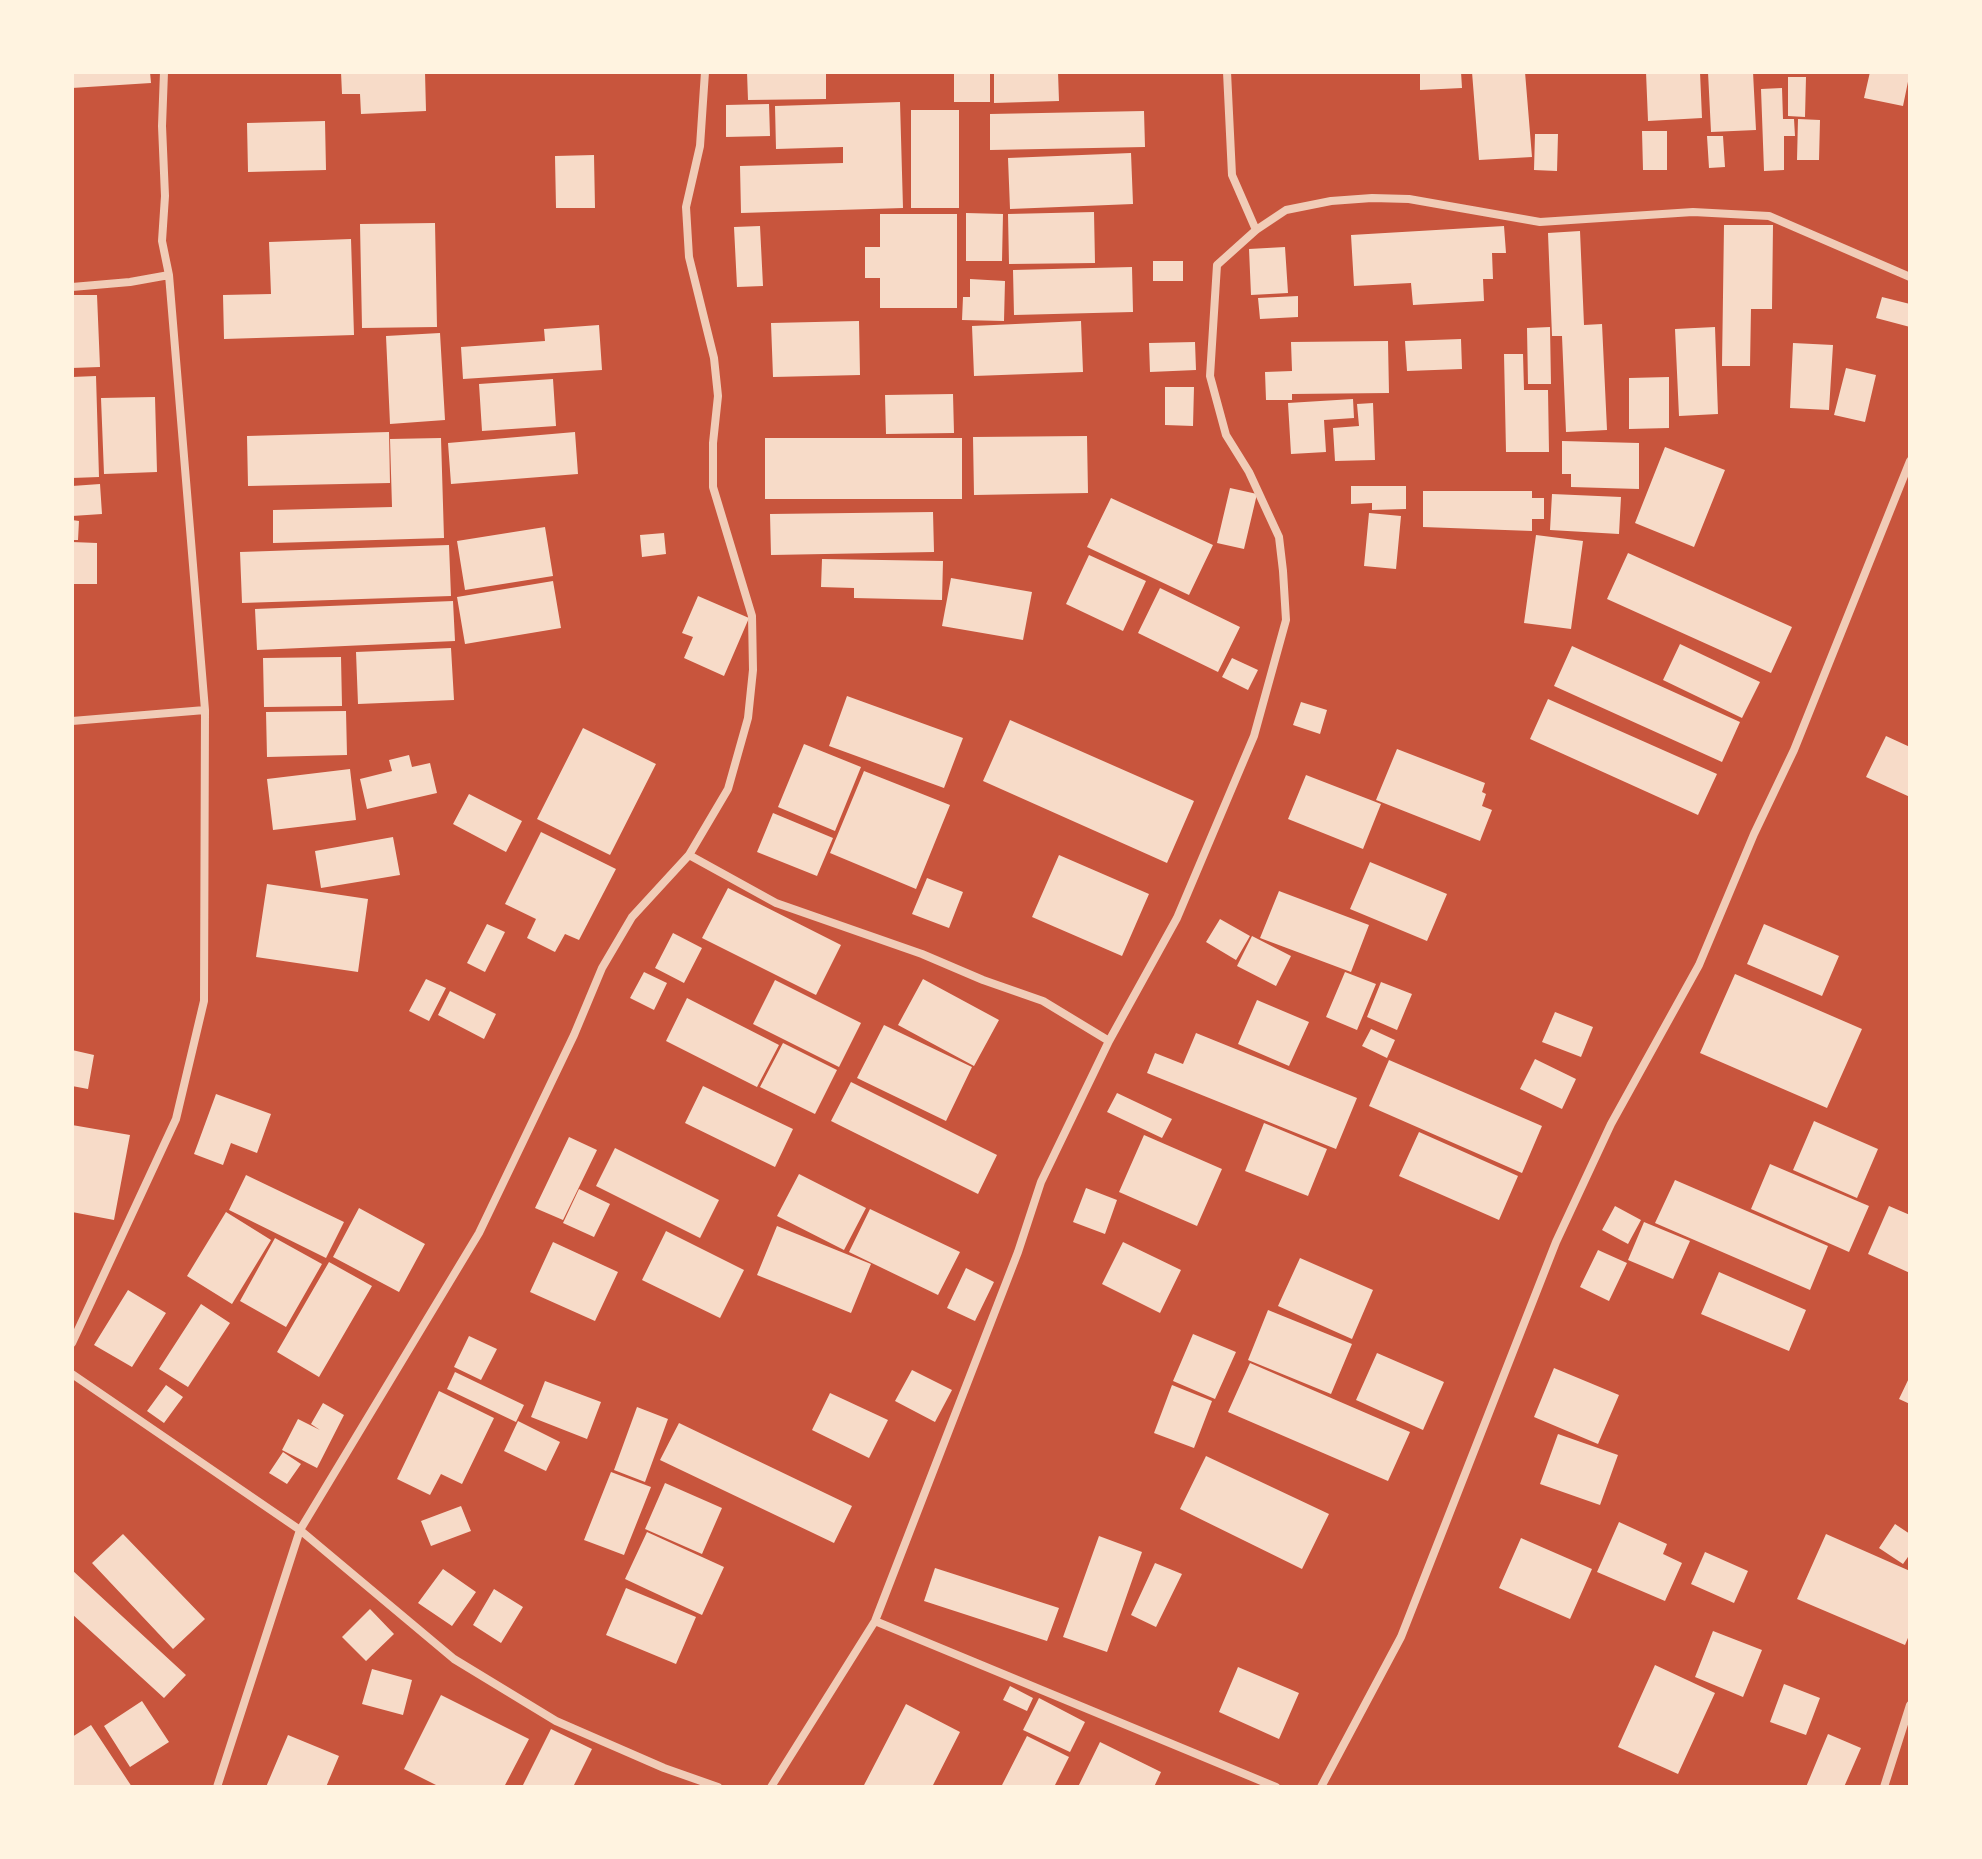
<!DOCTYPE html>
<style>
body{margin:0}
#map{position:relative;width:1982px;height:1859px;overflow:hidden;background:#c8553d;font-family:"Nunito Sans",sans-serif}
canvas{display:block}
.frame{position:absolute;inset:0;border:74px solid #fff3e0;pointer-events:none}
</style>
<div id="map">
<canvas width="1982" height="1859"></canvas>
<div class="frame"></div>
</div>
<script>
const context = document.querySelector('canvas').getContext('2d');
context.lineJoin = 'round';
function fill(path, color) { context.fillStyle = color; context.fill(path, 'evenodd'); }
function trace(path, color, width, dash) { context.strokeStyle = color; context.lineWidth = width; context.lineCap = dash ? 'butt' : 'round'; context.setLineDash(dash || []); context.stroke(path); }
fill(new Path2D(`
 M72,72H150L151,83L72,88Z
 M341,72H425L426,111L361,114L360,94H342Z
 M747,72H826V99L748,100Z
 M954,72H990V102H954Z
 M994,72H1058L1059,101L994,103Z
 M1420,72H1461L1462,88L1420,90Z
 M1472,72H1525L1532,157L1479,160Z
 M1646,72H1700L1702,118L1648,121Z
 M1708,72H1753L1756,130L1711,132Z
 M1870,72H1910L1903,106L1864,98Z
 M1788,77H1806L1805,117L1788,116Z
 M1782,88L1783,119H1794L1795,136H1784V170L1764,171L1761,89Z
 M900,102L903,208L741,213L740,166L843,163V147L776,149L775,106Z
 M769,104L770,136L726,137V105Z
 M911,110H959V208H911Z
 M1144,111L1145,147L990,150V114Z
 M1798,119L1820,120L1819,160H1797Z
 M325,121L326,170L248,172L247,123Z
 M1642,131H1667V170H1643Z
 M1535,134H1558L1557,171L1534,170Z
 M1707,136H1723L1725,167L1709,168Z
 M1131,153L1133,204L1010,209L1008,158Z
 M594,155L595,208H556L555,156Z
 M1094,212L1095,263L1009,264L1008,214Z
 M966,213L1003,214L1002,261H966Z
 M880,214H957V308H880V278H865V247H880Z
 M435,223L437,327L362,328L360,224Z
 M1724,225H1773L1772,309H1751L1750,366H1722Z
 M760,226L763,286L737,287L734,227Z
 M1504,226L1506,253H1492L1493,279H1483L1484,301L1413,305L1411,283L1354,286L1351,235Z
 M1580,231L1584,325L1602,324L1607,430L1566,432L1562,336H1552L1548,233Z
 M351,239L354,335L224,339L223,295L271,294L269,242Z
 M1285,247L1288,293L1251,295L1249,249Z
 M1153,261H1183V281H1153Z
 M1132,267L1133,312L1014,315L1013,270Z
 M970,279L1005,281L1004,321L962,320L963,297H970Z
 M72,295H97L100,367L72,368Z
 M1298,296V317L1260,319L1258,298Z
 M1882,297L1910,304V327L1876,318Z
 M859,321L860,375L773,377L771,323Z
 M1081,321L1083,372L974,376L972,326Z
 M599,325L602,370L463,379L461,347L545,341L544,329Z
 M1550,327L1551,384H1528L1527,328Z
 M1715,327L1718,414L1679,416L1675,329Z
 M440,333L445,420L390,424L386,336Z
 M1461,339L1462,369L1407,371L1405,341Z
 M1388,341L1389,393L1292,394V400H1266L1265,372L1292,371L1291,342Z
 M1195,342L1196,370L1150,372L1149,343Z
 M1793,343L1833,345L1829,410L1790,408Z
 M1504,354H1523L1524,390H1548L1549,452H1506Z
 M1846,368L1876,375L1865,422L1834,415Z
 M96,376L99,477L72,478V377Z
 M1669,377V428L1629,429V378Z
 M553,379L556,426L482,431L479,384Z
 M1165,387H1194L1193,426L1165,425Z
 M953,394L954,433L886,434L885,395Z
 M155,397L157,472L104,474L101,398Z
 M1353,399L1354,418L1324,420L1326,452L1291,454L1288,403Z
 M1373,403L1375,460L1335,461L1333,428L1359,426L1357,404Z
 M389,432L390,483L248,486L247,436Z
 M575,432L578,474L451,484L448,443Z
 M1087,436L1088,493L974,495L973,437Z
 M441,438L444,538L273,543V510L392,507L390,439Z
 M765,438H962V499H765Z
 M1562,441L1639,443V489L1571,487V474H1562Z
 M1665,447L1725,470L1694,547L1635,523Z
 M100,484L102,514L72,516V486Z
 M1351,486H1406V509L1372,510V503L1351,504Z
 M1230,488L1257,494L1244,549L1217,543Z
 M1423,491H1532V498H1544V519H1532V531L1423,527Z
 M1552,494L1621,497L1619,534L1550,530Z
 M1111,498L1213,545L1189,595L1087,547Z
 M933,512L934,552L771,555L770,514Z
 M1369,513L1401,516L1396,569L1364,566Z
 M72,520L79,521L78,540H72Z
 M545,527L553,576L465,590L457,541Z
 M664,533L666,554L642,557L640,535Z
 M1536,535L1583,541L1571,629L1524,623Z
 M72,542L97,543V584H72Z
 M449,545L451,596L242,603L240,552Z
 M1628,553L1792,627L1771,673L1607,599Z
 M1089,555L1146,581L1123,631L1066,604Z
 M822,559L943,561L942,600L854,598V588L821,587Z
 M951,578L1032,592L1023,640L942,626Z
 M553,581L561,628L465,644L457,597Z
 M1160,588L1240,627L1218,672L1138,633Z
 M698,596L749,618L724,676L684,658L693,637L682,633Z
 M453,601L455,641L257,650L255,609Z
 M1680,644L1760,682L1742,718L1663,680Z
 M1572,646L1740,722L1722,762L1554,686Z
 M451,648L454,700L358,704L356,652Z
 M341,657L342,706L264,707L263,658Z
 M1232,658L1258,670L1248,690L1222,677Z
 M847,696L963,738L944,788L829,746Z
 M1548,699L1717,774L1698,815L1530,739Z
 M1301,702L1327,710L1320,734L1293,725Z
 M346,711L347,755L267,757L266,712Z
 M1010,720L1194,801L1167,863L983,781Z
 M583,728L656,764L610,855L537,819Z
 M1886,736L1910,747V797L1866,777Z
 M804,744L861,767L835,831L778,807Z
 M1397,749L1485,783L1482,792L1486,794L1482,806L1492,810L1480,841L1376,800Z
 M409,755L412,767L430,763L437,793L367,809L360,779L392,771L389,760Z
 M350,769L356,820L273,830L267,779Z
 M864,771L950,805L916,889L830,853Z
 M1306,775L1381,804L1363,849L1288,819Z
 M469,794L522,821L506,852L453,824Z
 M773,813L833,838L817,876L757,852Z
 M541,832L616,869L579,940L565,934L555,952L527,938L536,919L505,904Z
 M393,837L400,875L321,888L315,851Z
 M1059,855L1149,894L1122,956L1032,917Z
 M1370,862L1447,894L1427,941L1350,909Z
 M927,878L963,892L949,928L912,914Z
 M267,884L368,899L358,972L256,957Z
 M728,888L841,945L816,995L702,938Z
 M1279,891L1369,925L1351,972L1260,938Z
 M1220,919L1250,936L1236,960L1206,942Z
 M487,924L505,932L485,972L467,963Z
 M1764,924L1839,956L1822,996L1747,964Z
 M673,933L702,948L684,983L655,968Z
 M1252,936L1291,956L1276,986L1237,966Z
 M644,972L667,983L654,1010L630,998Z
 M1345,972L1376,984L1357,1030L1326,1017Z
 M1735,974L1862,1029L1827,1108L1700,1053Z
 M426,979L446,988L429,1021L409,1011Z
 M923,979L999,1020L974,1066L898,1025Z
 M775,980L861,1023L839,1067L753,1024Z
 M1381,982L1412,994L1397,1030L1367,1017Z
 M450,991L496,1014L484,1039L438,1015Z
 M687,998L779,1045L757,1087L666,1041Z
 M1257,1000L1309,1022L1289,1066L1238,1044Z
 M1555,1012L1593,1027L1581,1057L1542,1042Z
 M884,1025L972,1067L946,1121L857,1078Z
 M1371,1029L1395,1040L1387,1058L1362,1046Z
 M1196,1033L1357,1098L1336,1149L1147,1073L1155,1053L1183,1064Z
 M783,1043L837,1070L815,1114L760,1087Z
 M72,1050L94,1055L88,1089L72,1086Z
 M1535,1059L1576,1079L1562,1109L1520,1089Z
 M1389,1060L1542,1126L1522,1173L1369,1106Z
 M851,1082L997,1155L978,1194L831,1121Z
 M703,1086L793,1129L775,1167L685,1123Z
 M1117,1093L1172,1119L1162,1138L1107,1112Z
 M216,1094L271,1114L257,1153L231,1143L223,1165L194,1154Z
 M1814,1121L1878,1149L1857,1198L1793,1170Z
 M1264,1123L1327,1149L1308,1196L1245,1171Z
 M72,1125L130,1135L114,1220L72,1212Z
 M1419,1132L1518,1176L1499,1220L1399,1176Z
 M1144,1135L1222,1169L1197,1226L1119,1192Z
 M569,1137L597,1150L563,1220L535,1208Z
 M615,1148L719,1200L700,1238L596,1186Z
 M1770,1164L1869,1206L1849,1252L1751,1209Z
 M799,1174L866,1208L844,1250L777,1216Z
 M246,1175L344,1222L326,1258L229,1210Z
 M1675,1180L1828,1246L1810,1290L1655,1223Z
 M1086,1188L1117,1200L1105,1234L1073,1222Z
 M579,1189L610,1204L594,1237L563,1223Z
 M1615,1206L1641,1220L1628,1244L1602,1230Z
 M1889,1206L1910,1215V1273L1868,1254Z
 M359,1208L425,1244L399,1292L333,1257Z
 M870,1209L960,1252L938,1295L849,1252Z
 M226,1212L271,1240L232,1304L187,1276Z
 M1644,1222L1690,1241L1673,1279L1628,1260Z
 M777,1226L871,1264L851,1313L757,1275Z
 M666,1231L744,1270L720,1318L642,1280Z
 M275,1238L322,1264L286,1327L240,1301Z
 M553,1242L618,1272L595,1321L530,1292Z
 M1123,1242L1181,1270L1160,1313L1102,1284Z
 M1598,1250L1627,1263L1609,1301L1580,1287Z
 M1300,1258L1373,1290L1352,1339L1278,1306Z
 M329,1262L372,1286L319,1377L277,1352Z
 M966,1268L994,1282L975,1321L947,1308Z
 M1719,1272L1806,1310L1789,1351L1701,1314Z
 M128,1290L166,1313L132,1367L94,1345Z
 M201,1304L230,1323L188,1387L159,1369Z
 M1268,1310L1352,1344L1331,1394L1248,1360Z
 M1193,1334L1236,1352L1215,1399L1173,1381Z
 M469,1336L497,1349L481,1380L454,1367Z
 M1377,1353L1444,1382L1423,1430L1356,1400Z
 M1250,1363L1410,1432L1388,1481L1228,1412Z
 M1554,1368L1619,1395L1598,1444L1534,1417Z
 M912,1370L952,1390L935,1422L895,1401Z
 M455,1372L524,1405L516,1422L447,1389Z
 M1910,1376V1404L1899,1399Z
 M545,1381L601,1402L587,1439L531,1417Z
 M166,1385L183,1397L164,1423L147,1411Z
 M1172,1385L1212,1401L1194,1448L1154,1433Z
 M439,1391L494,1418L462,1484L441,1474L430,1495L397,1479Z
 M830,1393L888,1420L869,1458L812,1430Z
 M323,1403L344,1415L317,1468L282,1450L298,1419L320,1430L311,1424Z
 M637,1407L668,1419L645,1482L614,1470Z
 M518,1421L560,1442L546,1471L504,1451Z
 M679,1423L852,1506L834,1543L660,1460Z
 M1558,1434L1618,1455L1600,1505L1540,1484Z
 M283,1452L301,1464L287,1484L269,1473Z
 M1206,1456L1329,1514L1302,1569L1180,1509Z
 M611,1472L651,1487L624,1555L584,1540Z
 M665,1483L722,1508L702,1554L645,1529Z
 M461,1506L471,1531L431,1546L421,1521Z
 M1619,1522L1667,1544L1663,1554L1682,1563L1665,1601L1597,1572Z
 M1895,1524L1910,1534V1554L1903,1564L1879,1548Z
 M647,1532L724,1567L702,1615L625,1579Z
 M123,1534L205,1619L173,1649L92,1563Z
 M1826,1534L1910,1571V1633L1905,1645L1797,1599Z
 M1099,1536L1142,1552L1107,1652L1063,1637Z
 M1521,1538L1592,1569L1570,1619L1499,1588Z
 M1705,1552L1748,1571L1734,1603L1691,1584Z
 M1155,1563L1182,1574L1156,1627L1131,1615Z
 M935,1568L1059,1608L1047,1641L924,1601Z
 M443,1569L476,1592L452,1626L418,1603Z
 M72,1570L186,1675L164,1698L72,1614Z
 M626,1588L696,1617L676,1664L606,1635Z
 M494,1589L523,1607L501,1643L473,1625Z
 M370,1609L394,1634L366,1661L342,1637Z
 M1713,1631L1762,1650L1743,1697L1695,1677Z
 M1655,1665L1715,1693L1678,1774L1618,1747Z
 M1238,1667L1299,1693L1279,1739L1219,1712Z
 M372,1669L412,1680L403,1715L362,1704Z
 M1784,1684L1820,1698L1806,1735L1770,1722Z
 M1010,1686L1033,1698L1027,1711L1003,1700Z
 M441,1695L529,1739L504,1787H440L404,1769Z
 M1039,1698L1085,1722L1070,1752L1023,1730Z
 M142,1701L169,1742L130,1767L104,1726Z
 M906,1704L960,1732L932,1787H863Z
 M91,1725L132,1787H72V1737Z
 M551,1729L592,1749L573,1787H522Z
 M1828,1734L1861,1748L1844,1787H1806Z
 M288,1735L339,1756L326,1787H266Z
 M1027,1736L1069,1757L1054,1787H1001Z
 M1100,1742L1161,1772L1154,1787H1078Z`), '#f7dbc8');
trace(new Path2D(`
 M1227,72L1232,175L1256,230
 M72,287L130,282L169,275L162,241L165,196L162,126L164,72
 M72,721L205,710
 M689,855L776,903L922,954L983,980L1043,1001L1109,1041
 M72,1343L176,1119L204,1001L205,710L169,275
 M72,1374L300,1530L454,1659L556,1721L664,1768L718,1787
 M875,1621L1276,1787
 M217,1787L300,1530L479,1233L574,1035L602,968L632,917L689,855L728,789L748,718L753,670L752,616L713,487V443L718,396L714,358L689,257L686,207L700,146L705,72
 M771,1787L875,1621L1018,1252L1041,1182L1109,1041L1177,918L1254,736L1286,620L1283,571L1279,537L1249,472L1226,435L1210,376L1217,265L1256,230L1286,210L1331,201L1372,198L1409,199L1540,222L1693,212L1769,216L1910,277
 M1321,1787L1401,1637L1556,1242L1611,1124L1699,965L1754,834L1794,750L1910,461
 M1884,1787L1910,1705`), '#f1ccb7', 8);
</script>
